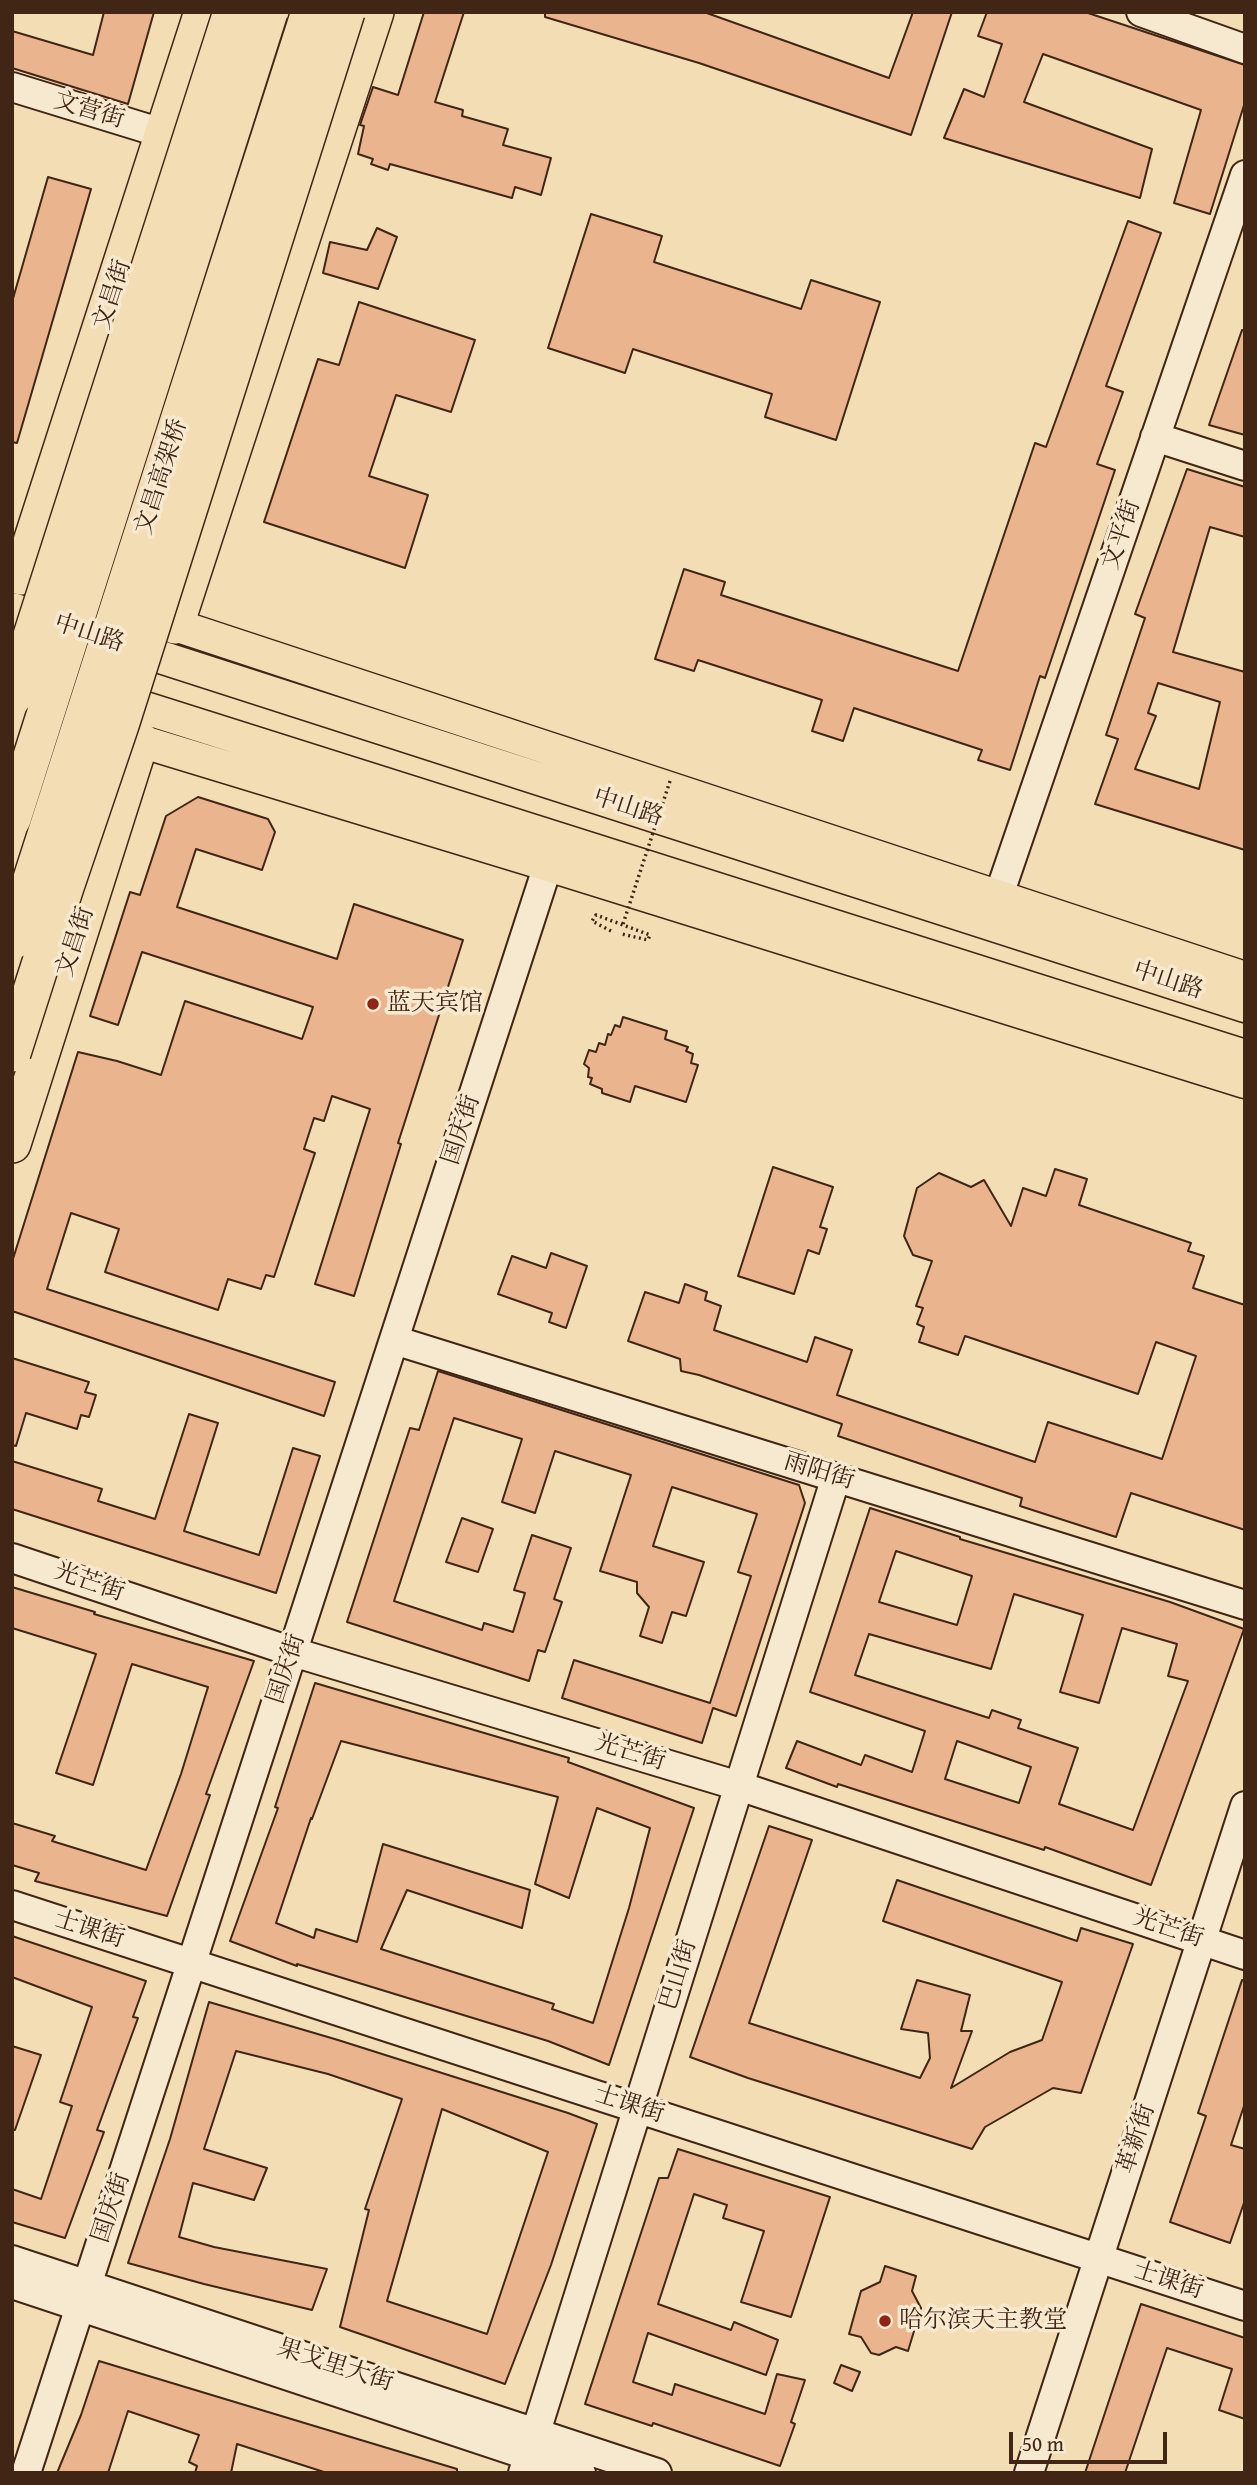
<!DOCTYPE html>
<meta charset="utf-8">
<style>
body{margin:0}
#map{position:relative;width:1257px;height:2485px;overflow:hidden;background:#f2ddb5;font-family:"Gentium Book Plus",serif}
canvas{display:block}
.frame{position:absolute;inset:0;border:14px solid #412615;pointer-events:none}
.scale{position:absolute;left:1009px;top:2432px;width:158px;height:32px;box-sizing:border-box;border:4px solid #412615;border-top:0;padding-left:9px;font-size:21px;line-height:24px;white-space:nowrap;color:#412615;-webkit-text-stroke:5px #f7e9cf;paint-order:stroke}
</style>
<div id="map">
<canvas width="1257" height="2485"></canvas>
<div class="frame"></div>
<div class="scale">50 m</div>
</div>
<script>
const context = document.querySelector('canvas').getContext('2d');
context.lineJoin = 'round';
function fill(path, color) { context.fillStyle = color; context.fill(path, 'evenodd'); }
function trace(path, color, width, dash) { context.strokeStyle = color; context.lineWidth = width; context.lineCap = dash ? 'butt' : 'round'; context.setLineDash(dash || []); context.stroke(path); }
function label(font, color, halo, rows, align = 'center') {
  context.font = font + ' "Gentium Book Plus","Noto Serif SC",serif'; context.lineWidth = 7; context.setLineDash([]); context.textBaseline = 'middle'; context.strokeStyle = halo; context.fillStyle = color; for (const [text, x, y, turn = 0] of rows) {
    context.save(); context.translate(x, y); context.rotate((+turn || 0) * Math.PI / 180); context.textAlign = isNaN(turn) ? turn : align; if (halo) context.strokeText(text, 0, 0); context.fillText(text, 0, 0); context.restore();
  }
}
const building = new Path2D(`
 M104,12H154L128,104L12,68V31L93,55Z
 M424,12H464L435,102L463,110L462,116L508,129L503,145L551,158L541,195L515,187L512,198L390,164L388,170L371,164L373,159L358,154L364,126L360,125L373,87L398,95Z
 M545,12H704L889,78L913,12H952L911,135L699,63L545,17Z
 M987,12H1085L1245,65V102L1210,214L1174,203L1201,110L1043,54L1024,102L1152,149L1140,198L944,138L964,89L984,97L1002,44L978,36Z
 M48,177L91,189L17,443L12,442V302Z
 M591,214L662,236L654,262L801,309L811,280L880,302L836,440L765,417L772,394L633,349L625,373L548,348Z
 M1128,221L1161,233L1106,386L1123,392L1097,464L1115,470L1045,678L1040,676L1010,770L978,760L982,750L854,708L843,741L812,731L822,700L698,660L694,671L655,659L684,569L725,582L721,595L958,671L1035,443L1046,447Z
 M377,228L397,237L378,289L323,273L330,242L367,250Z
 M359,302L475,340L451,412L396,395L369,476L428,495L405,568L264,522L318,359L339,365Z
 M1242,330L1245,331V435L1209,425Z
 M1187,469L1245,487V537L1210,527L1173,652L1245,672V850L1095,804L1118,739L1106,735L1145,618L1135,614ZM1158,683L1220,702L1199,789L1135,769L1156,716L1148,713Z
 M198,797L268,819L275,832L262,870L196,849L177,907L337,959L354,904L463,940L398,1143L401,1144L354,1296L315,1284L370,1109L332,1096L324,1121L314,1118L304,1149L315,1153L274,1277L266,1275L261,1289L228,1279L218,1310L105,1272L119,1229L71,1213L47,1289L335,1382L324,1416L12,1311V1262L78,1052L117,1061L161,1075L185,1001L302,1039L313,1007L142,952L118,1025L90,1016L130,892L140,895L166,816Z
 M623,1017L667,1031L665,1039L688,1047L686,1051L693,1054L691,1063L698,1065L686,1102L635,1086L630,1102L602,1093V1089L590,1084L592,1078L588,1077L589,1068L584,1064L589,1050L596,1052L599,1043L605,1045L608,1034L611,1035L615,1025L620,1027Z
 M773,1167L833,1187L820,1227L827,1229L819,1254L808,1250L794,1294L738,1276Z
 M1055,1169L1087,1179L1079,1205L1191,1243L1188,1251L1204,1256L1193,1288L1245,1305V1530L1131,1493L1116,1537L1020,1506L1022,1498L838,1436L842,1424L699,1375L681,1371L680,1359L628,1341L645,1292L679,1303L685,1284L707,1292L705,1300L721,1306L714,1330L807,1362L815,1337L852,1350L837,1395L1035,1462L1048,1422L1162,1459L1196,1356L1156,1342L1138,1394L965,1336L958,1355L919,1342L924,1327L917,1324L923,1308L916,1306L932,1261L913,1255L904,1236L917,1188L939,1173L971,1187L984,1180L1011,1226L1023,1188L1046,1196Z
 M551,1253L587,1266L566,1328L549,1322L552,1313L498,1294L512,1256L546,1268Z
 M12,1358L89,1382L85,1392L96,1395L89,1417L81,1415L77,1429L26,1413L16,1446L12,1445Z
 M438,1371L799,1485L805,1503L736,1716L713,1708L702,1743L562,1698L574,1660L710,1703L751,1576L738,1572L757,1514L672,1487L653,1546L704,1562L686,1616L672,1612L662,1643L640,1636L649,1607L637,1593V1582L600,1571L631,1475L555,1451L535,1513L502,1502L522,1439L454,1418L394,1601L482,1630L484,1623L513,1632L525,1593L514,1590L532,1535L571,1548L554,1599L562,1602L545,1652L538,1650L529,1681L347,1622L410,1428L419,1430Z
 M189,1414L218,1423L184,1531L259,1555L293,1448L320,1456L276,1593L12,1509V1461L102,1489L98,1501L155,1519Z
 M870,1508L960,1537V1539L1170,1602L1244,1629L1151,1885L1045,1847L1044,1850L838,1784L837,1787L786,1768L797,1741L861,1765L865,1755L912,1772L925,1731L810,1692ZM896,1551L972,1576L957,1625L879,1602ZM1014,1594L1083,1615L1060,1692L1099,1703L1122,1628L1177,1644L1168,1676L1188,1681L1133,1830L1059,1804L1078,1748L1018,1728L1021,1720L992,1710L989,1718L855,1675L869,1634L991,1669ZM957,1741L1031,1767L1019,1803L945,1779Z
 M462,1518L493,1529L478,1572L446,1562Z
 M12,1587L95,1612L94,1614L254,1661L206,1794L210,1795L167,1916L35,1881L39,1873L12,1865V1823L55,1836L52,1841L146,1870L181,1774L208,1687L132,1664L93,1785L56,1773L96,1654L12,1628Z
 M315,1683L569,1758L568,1762L694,1808L609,2065L548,2041L297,1964V1966L230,1941L278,1808L275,1807ZM341,1741L558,1797L535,1884L569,1898L597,1808L650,1828L629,1908L593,2023L552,2009L554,2004L381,1949L407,1890L522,1928L530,1890L383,1844L357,1942L316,1929L314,1938L276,1923L311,1818L312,1819Z
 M769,1826L812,1840L749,2023L920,2078L930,2058L928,2033L901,2029L917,1980L970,1995L961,2031H972L951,2088L1010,2052L1042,2040L1062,1982L883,1921L897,1880L1077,1941L1081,1928L1133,1944L1081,2093L1053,2088L985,2127L972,2149L748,2078L690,2057Z
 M12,1936L146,1981L133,2017L138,2018L97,2130L104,2132L65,2238L12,2222V2189L41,2199L72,2106L60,2102L92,2007L12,1977Z
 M1242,1980L1245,1981V2103L1231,2145L1245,2149V2200L1230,2243L1170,2222L1206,2116L1198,2113Z
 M209,2002L338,2040L568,2113L597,2124L551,2265L505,2384L340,2327L369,2210L365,2209L402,2099L328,2074L236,2051L204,2149L267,2168L254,2200L193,2183L179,2237L214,2247L327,2269L312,2310L204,2284L128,2263L170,2139ZM442,2109L548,2152L487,2334L387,2301Z
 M12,2046L41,2055L15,2130H12Z
 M678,2149L830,2197L791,2317L741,2302L764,2231L723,2218L727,2205L694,2194L658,2304L731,2330L734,2322L778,2340L766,2375L648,2333L633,2382L672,2395L675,2384L765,2414L777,2374L805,2380L791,2422L795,2424L780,2466L653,2423L652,2426L585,2404L659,2178H668Z
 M885,2266L916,2276L912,2291L921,2308L908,2351L896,2347L879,2355L871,2353L861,2337L849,2334L861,2291L880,2282Z
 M1141,2304L1245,2338V2419L1219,2410L1232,2369L1167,2348L1125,2473H1085Z
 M99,2361L457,2469V2473H327L237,2444L231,2473H195L197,2466L189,2462L199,2435L128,2411L108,2473H57L81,2415Z
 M841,2365L860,2372L852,2391L834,2383Z`);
fill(building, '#eab48f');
trace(building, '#412615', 2);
const secondary = new Path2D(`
 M1141,12L1245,49
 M12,87L165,134
 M1155,437L1245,466
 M999,895L1245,175
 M394,1340L1245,1605
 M12,1558L293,1652L739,1786L1245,1955
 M12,1905L1245,2306
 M12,2260L657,2473
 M12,2284L581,2473
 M26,2473L548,865
 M523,2473L836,1477
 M1029,2473L1245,1806`);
const primary = new Path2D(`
 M12,609L61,625
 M151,617L1245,978
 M120,644L1245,1006
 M104,695L1245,1056
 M117,734L548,865L1245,1082`);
const highway = new Path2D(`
 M21,576L203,12
 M175,625L375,12
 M12,1144L140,741`);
trace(secondary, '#412615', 32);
trace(primary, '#412615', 35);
trace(highway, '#412615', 40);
trace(new Path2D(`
 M611,931L592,921L596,915L650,935L648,940L622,934`), '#412615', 3.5, [2, 3.5]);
trace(secondary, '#f7e9cf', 28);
trace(primary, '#f2ddb5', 32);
trace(highway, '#f2ddb5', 37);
const highwayBridge = new Path2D(`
 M12,698L232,12
 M12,819L269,12
 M12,941L310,12
 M12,1053L65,887L120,725L346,12`);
trace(highwayBridge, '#412615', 40, []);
trace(new Path2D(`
 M623,924L670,781`), '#412615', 3.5, [2, 3.5]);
trace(highwayBridge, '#f2ddb5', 37);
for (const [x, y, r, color] of [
 [373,1004,7,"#8f2418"],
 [885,2321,7,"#8f2418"]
]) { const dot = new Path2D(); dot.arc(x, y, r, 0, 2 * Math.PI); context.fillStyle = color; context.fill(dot); trace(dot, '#f7e9cf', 2.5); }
label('24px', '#412615', '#f7e9cf', [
 ["文营街",89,111,17],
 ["文昌街",113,295,-72],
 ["文昌高架桥",162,477,-72],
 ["文平街",1122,535,-71],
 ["中山路",89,634,18],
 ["中山路",628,808,18],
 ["文昌街",76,942,-72],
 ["中山路",1168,981,18],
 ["国庆街",462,1130,-72],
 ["雨阳街",819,1472,17],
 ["光芒街",89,1583,19],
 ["国庆街",287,1669,-72],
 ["光芒街",630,1753,17],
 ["光芒街",1168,1929,19],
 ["士课街",89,1930,18],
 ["巴山街",679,1975,-73],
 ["士课街",629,2105,18],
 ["革新街",1137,2139,-72],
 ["国庆街",112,2208,-72],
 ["士课街",1168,2281,18],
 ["果戈里大街",335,2366,18]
]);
label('24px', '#412615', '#f7e9cf', [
 ["蓝天宾馆",387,1004],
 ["哈尔滨天主教堂",899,2321]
], 'left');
</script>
